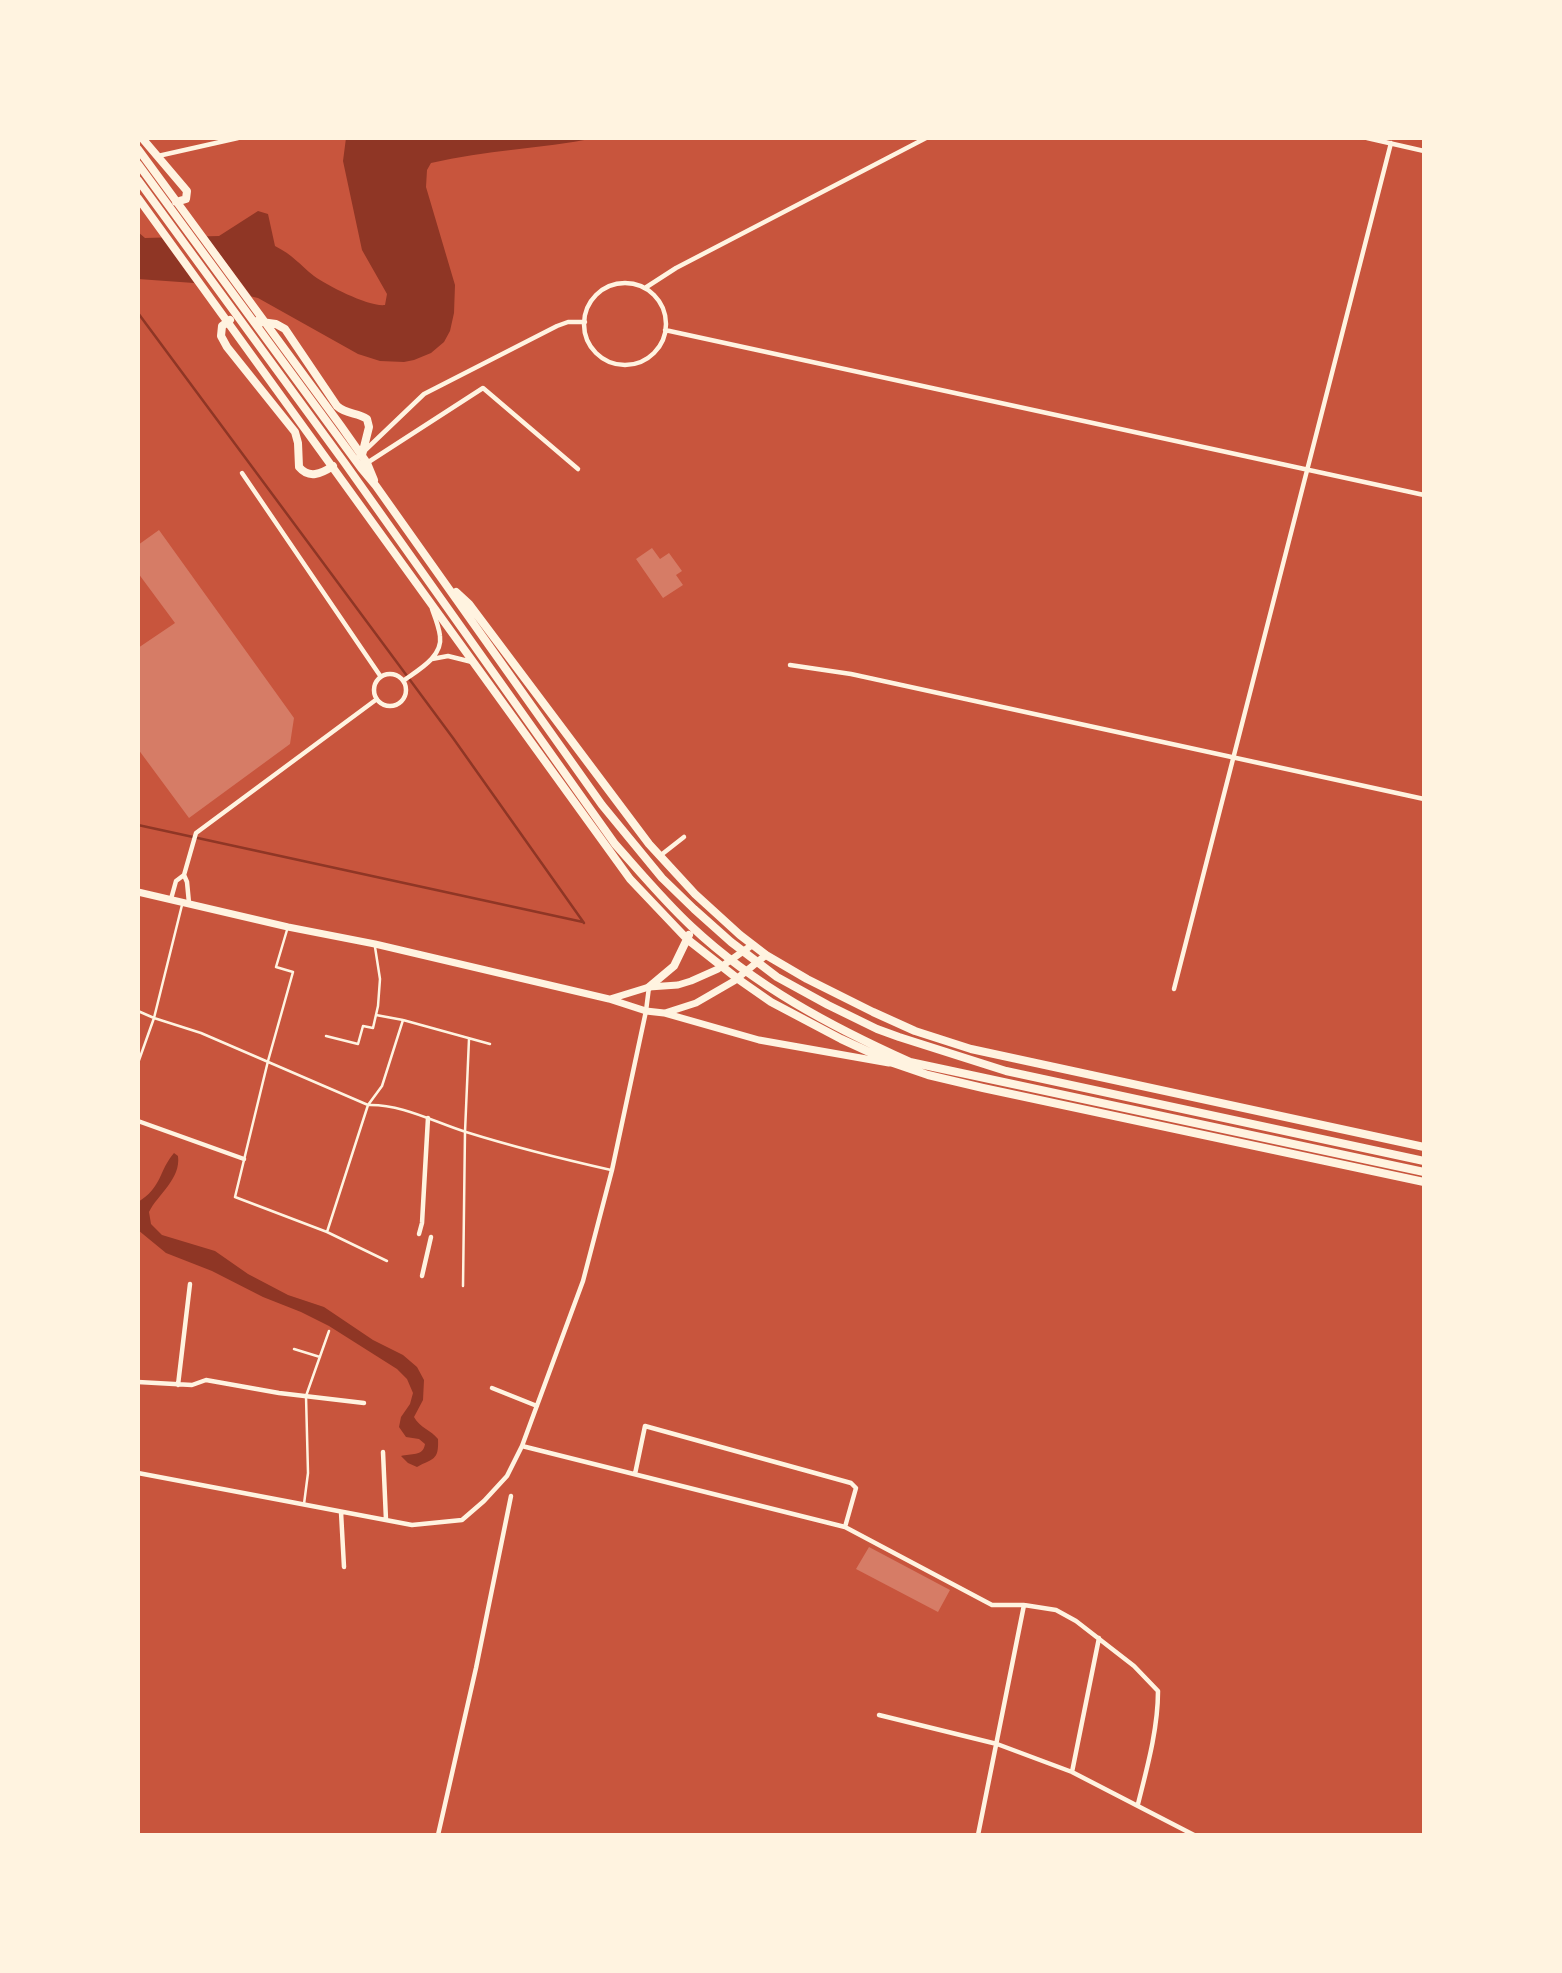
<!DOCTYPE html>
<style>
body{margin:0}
#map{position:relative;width:1562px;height:1973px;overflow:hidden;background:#c8553d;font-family:"Work Sans",sans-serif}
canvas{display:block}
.frame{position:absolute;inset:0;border:140px solid #fff3e0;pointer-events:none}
</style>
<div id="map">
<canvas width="1562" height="1973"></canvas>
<div class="frame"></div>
</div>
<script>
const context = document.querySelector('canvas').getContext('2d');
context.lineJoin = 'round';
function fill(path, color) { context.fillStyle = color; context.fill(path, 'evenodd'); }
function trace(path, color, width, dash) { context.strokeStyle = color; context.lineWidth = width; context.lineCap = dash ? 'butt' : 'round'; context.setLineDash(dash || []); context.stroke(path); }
fill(new Path2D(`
 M346,138H595C541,149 485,150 431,163L427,170L426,187L455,285L454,313L450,331L444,342L431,353L414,360L404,362L380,361L358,354L258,298L194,283L138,279V232L145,238L219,236L258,211L268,214L275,246C293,255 299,264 314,276C328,286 369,307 385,305L387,294L362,250L343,161Z
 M174,1153L178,1156C181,1179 158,1194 149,1212L151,1224L162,1235L215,1251L248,1274L288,1295L324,1307L373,1340L403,1355L417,1367L424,1380L423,1400L414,1417C420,1428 431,1430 438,1439C439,1461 433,1458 417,1467L408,1463L401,1456C411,1453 423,1457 425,1444L419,1439L406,1437L399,1427L401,1417L410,1404L413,1393L407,1379L397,1369L329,1326L301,1312L263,1297L212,1271L166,1253L138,1230V1202C162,1188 159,1170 174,1153Z`), '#8f3625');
fill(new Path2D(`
 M204,233L254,300L198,288L159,234Z`), '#c8553d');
trace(new Path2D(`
 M138,313L453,738L584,923
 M138,825L583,922`), '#8f3625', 2.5);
fill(new Path2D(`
 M159,530L294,718L290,744L189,818L138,749V648L175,623L138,573V545Z
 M652,548L660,559L669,553L682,571L676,575L683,585L663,598L636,559Z
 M869,1547L950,1590L938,1612L856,1569Z`), '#d67c66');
trace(new Path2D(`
 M287,930L276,967L293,972L268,1061L235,1197L327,1232L387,1261
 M138,1011L154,1018L201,1033L368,1105C402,1104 434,1122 466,1132C514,1147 562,1159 611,1170
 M403,1020L490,1044
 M326,1036L358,1044L363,1026L373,1028L378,1006L380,979L375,947
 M138,1063L154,1018L182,905
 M327,1232L368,1105L382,1086L403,1020L376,1015
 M463,1286L465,1132L469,1039
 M294,1349L320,1357
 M304,1504L308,1473L306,1396L329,1331`), '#fff3e0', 2.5);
trace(new Path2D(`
 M1367,138L1424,151
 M158,156L238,138
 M584 324a41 41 0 1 1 82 0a41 41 0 1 1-82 0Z
 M645,288L676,268L926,138
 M665,330L1424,495
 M355,460L424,394L557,326L568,322H585
 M367,463L483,388L578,469
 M242,473L381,677
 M432,659L448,656L472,662
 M790,665L851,674L1424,799
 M374 690a16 16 0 1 1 32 0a16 16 0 1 1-32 0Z
 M403,681C418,670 443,657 440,636C439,627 435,617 432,609
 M661,855L684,837
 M171,899L176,881L184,875
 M189,903L187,882L184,875L196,833L377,699
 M1174,989L1391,143
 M138,1121L244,1159
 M419,1234L422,1223L428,1118
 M422,1276L431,1237
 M138,1382L192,1385L206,1380L279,1393L364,1403
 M178,1385L190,1284
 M492,1388L537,1406
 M522,1446L845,1527L992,1605H1024L1056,1610L1076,1621L1134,1666L1158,1691C1158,1729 1147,1768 1138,1804
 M383,1452L386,1520
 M138,1473L412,1525L462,1520L484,1501L507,1476L522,1446L583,1281L612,1170L646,1011L649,987
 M635,1474L645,1426L851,1483L856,1488L845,1527
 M341,1512L344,1567
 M879,1715L997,1744L1072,1772L1194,1835
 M1072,1772L1099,1638
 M438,1835L476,1668L511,1496
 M978,1835L1024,1605`), '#fff3e0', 4.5);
trace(new Path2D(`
 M138,892L288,927L375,944L609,999L646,1011L664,1013L759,1040L889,1063
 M610,999L649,987L678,985L691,981L718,969L752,945
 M665,1013L696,1003L734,981L766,955`), '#fff3e0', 7);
trace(new Path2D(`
 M142,138L187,191L186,199L176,202
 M138,149L341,426L367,463L374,480
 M138,164L361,468L376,486L602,805L662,878L694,909L731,942L777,977L828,1005L877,1029L899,1037L1006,1071L1424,1161
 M138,180L344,462L615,844C640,872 664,901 692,927C755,986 832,1027 910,1062L1424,1172
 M138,198L630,879L687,939L738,979L771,1002L841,1039L893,1063L928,1075L983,1088L1424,1182
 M230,320L222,326L221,336L227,347L295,432L298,443L299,467C309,479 321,474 333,466
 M254,321L276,324L285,329L337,406C347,415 357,412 367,419L369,427L362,455
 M456,592L469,604L649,844L695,894L740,935L766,955L807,979L873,1012L915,1031L971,1049L1424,1147
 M649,987L674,966L689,935`), '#fff3e0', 8);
</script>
